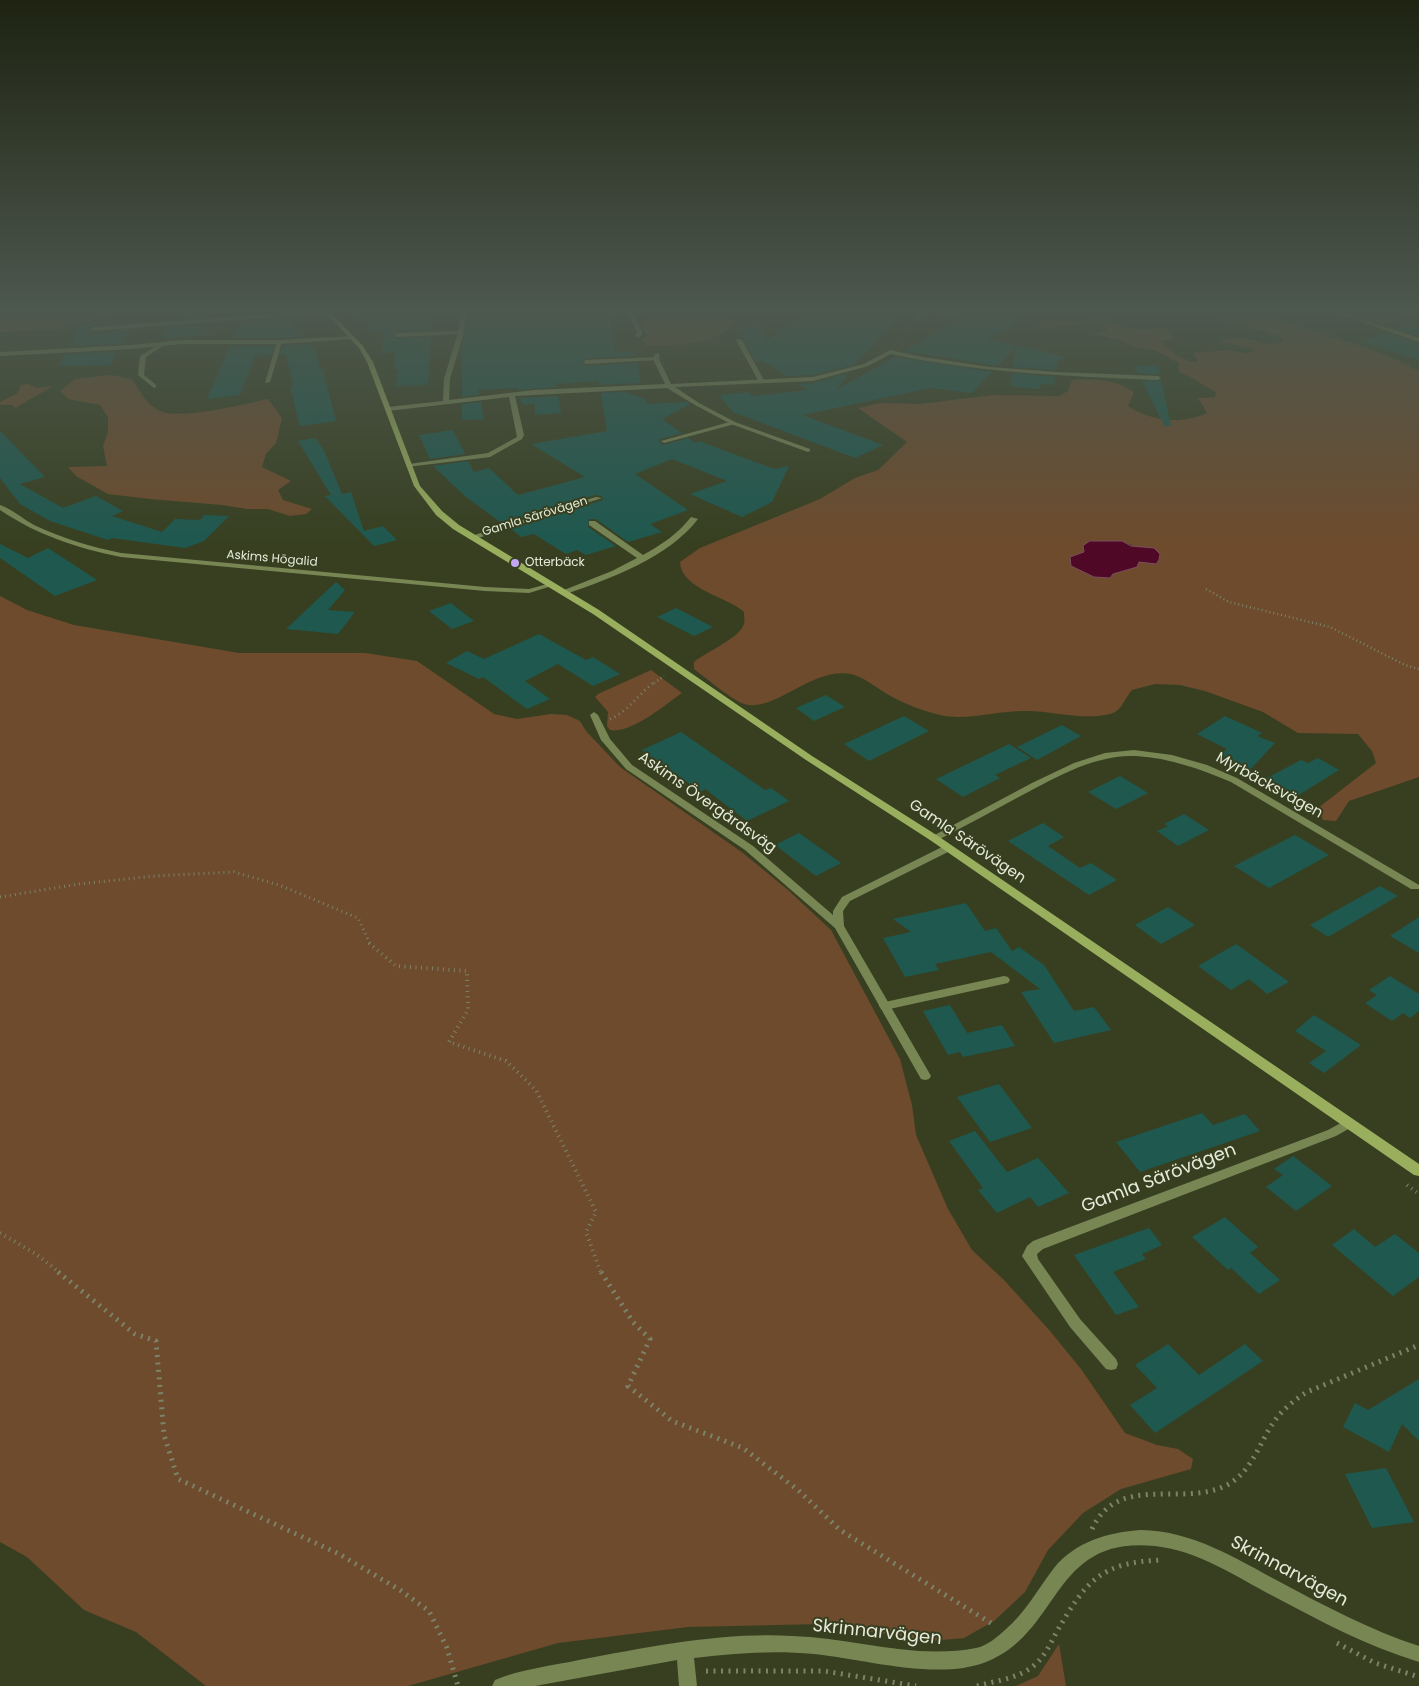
<!DOCTYPE html>
<meta charset="utf-8">
<style>
body{margin:0}
canvas{display:block;background:#373f20}
</style>
<canvas width="1419" height="1686"></canvas>
<script>
const context = document.querySelector('canvas').getContext('2d');
context.lineJoin = 'round';
function fill(path, color) { context.fillStyle = color; context.fill(path, 'evenodd'); }
function trace(path, color, width, dash) { context.strokeStyle = color; context.lineWidth = width; context.lineCap = dash ? 'butt' : 'round'; context.setLineDash(dash || []); context.stroke(path); }
function label(font, color, halo, rows, align = 'center') {
  context.font = font + ' Poppins,sans-serif'; context.lineWidth = 4; context.setLineDash([]); context.textBaseline = 'middle'; context.strokeStyle = halo; context.fillStyle = color; for (const [text, x, y, turn = 0] of rows) {
    context.save(); context.translate(x, y); context.rotate((+turn || 0) * Math.PI / 180); context.textAlign = isNaN(turn) ? turn : align; if (halo) context.strokeText(text, 0, 0); context.fillText(text, 0, 0); context.restore();
  }
}
fill(new Path2D(`
 M73,309H129L105,317L55,329L0,332V316L57,312Z
 M632,309H718L732,323C723,344 666,347 646,345L641,339L648,336L642,328L648,321V315Z
 M1343,309H1419V316L1414,315L1379,325L1339,311Z
 M1222,310C1253,311 1285,323 1315,332C1350,343 1386,354 1419,371V777L1349,801L1336,821L1323,820L1318,808L1376,763L1372,751L1358,734L1298,733L1263,712L1205,691L1180,685L1155,684L1132,690C1124,699 1122,711 1110,714C1082,721 1051,710 1023,711C996,711 967,721 940,715C923,711 902,703 887,694C875,687 864,677 851,674C811,667 775,713 744,704C732,700 706,678 694,669V662C706,652 740,638 744,624C745,621 744,615 744,612C726,596 681,589 680,562L700,548L820,499L855,478L878,470L907,442L858,408L881,403L920,404L993,395L1059,396L1068,391L1072,380C1095,379 1114,379 1134,392L1128,406C1151,421 1182,425 1207,413L1198,398L1215,397L1216,392C1201,385 1194,377 1179,372V363L1154,350L1131,346L1120,340L1093,334L1107,331L1106,328L1094,324L1037,328L1056,319L1063,322L1105,318L1121,327L1139,329L1166,328L1175,338L1161,341C1172,351 1183,363 1198,362L1194,353L1230,350L1247,354L1255,350L1223,342L1222,339C1231,339 1240,338 1248,339C1262,341 1271,349 1284,340L1277,335L1216,319V311ZM1090,541H1122L1139,548L1137,567L1113,574L1070,557L1084,552Z
 M111,375L132,379C140,392 147,406 163,412C184,419 245,404 268,399L282,418L276,443L266,454L262,467L291,481L278,490L283,500L312,509L306,514L290,516L268,509H247L222,505L150,499L108,494L76,476L68,467L107,466L103,446L108,432V417L100,405L68,399L60,391L75,379Z
 M28,384L37,388L53,386L15,408L13,405H0V402L18,393L21,385Z
 M0,596L27,610L74,625L239,653H365L417,661L494,714L517,719L551,714L567,715L580,721L586,731L620,767L743,853L788,890L831,930L900,1059L912,1105L916,1135L948,1209L972,1250L1004,1280L1050,1331L1081,1369L1125,1433L1157,1445L1178,1449L1193,1459L1191,1469L1121,1489L1083,1513L1048,1550L1025,1592L994,1621L964,1638L932,1641L820,1624L688,1627L558,1643L408,1686H206L136,1632L84,1610L27,1557L0,1542Z
 M651,670L682,693C665,705 631,734 610,730L607,726L608,712L595,697L598,694Z
 M1059,1644L1066,1686H1016L1038,1676Z`), '#6d4b2c');
const water = new Path2D(`
 M1090,541H1122L1131,546L1154,548L1160,554L1159,560L1156,564L1139,562L1137,567L1113,574L1110,578L1094,577L1071,566L1070,557L1084,552L1083,546Z`);
fill(water, '#4f0927');
trace(water, '#7c4d5c', 1);
fill(new Path2D(`
 M180,309H199V317L180,319Z
 M353,309H433L431,330L397,331L392,334L397,339L431,337L428,385L396,386L398,369H394L395,352L382,353L384,330L373,331Z
 M470,309H492V311L608,309L615,352L634,351L635,356L586,358L581,363L586,366L637,363L641,383L599,385V381L556,384L557,387L518,390L517,388L478,390L479,395L462,397V347Z
 M835,309L859,315L864,310L901,314L854,365L813,375L787,376L763,361L756,362L745,341L741,327L762,326L766,341L795,323Z
 M939,309H1018L1014,325L987,339L1067,357L1057,361L1056,370L1013,367L1016,346L998,366L905,351L960,320L938,315Z
 M286,318L303,337L234,338L239,325L264,324L261,320Z
 M132,321L93,325L88,328L93,333L127,330L121,344L70,346L75,336L76,326Z
 M1411,324L1419,327V336L1397,329Z
 M199,325V329L212,335L163,338L165,327Z
 M1387,333L1419,344V360L1362,342Z
 M310,344L315,349L321,370H323L336,421L300,426L290,387L293,386L286,354L280,355L283,346Z
 M230,346H274L271,355L255,356L240,395L207,399Z
 M117,352L110,365L59,366L65,354Z
 M895,357L992,372L972,393L931,388L802,415L883,445L855,458L733,412L719,395L748,392L752,396L808,390L798,384L813,383L845,374L846,378L836,390Z
 M1134,365L1158,366L1160,375L1138,373Z
 M1012,373L1055,377L1054,385L1040,384L1039,389L1010,386Z
 M1161,380L1171,425L1165,427L1142,381Z
 M625,392L646,399L647,404L687,402L690,404L662,419L682,433L660,439L659,441L663,445L688,438L695,443L699,441L774,469L789,466L772,502L742,517L690,494L727,481L672,459L635,474L688,510L650,524L662,532L628,542L596,519H589L588,527L616,546L586,555L577,550L566,554L534,534L521,537L511,529L603,500L602,496L595,495L503,524L466,497L433,466L468,461L474,472L489,468L518,495L585,477L531,444L607,431L601,393Z
 M558,396L561,413L535,415V404L523,405L520,398Z
 M481,402L484,419L462,420V404Z
 M453,430L465,454L430,459L419,435Z
 M0,431L45,477L20,484L63,508L96,496L123,511L112,516L162,532L175,519L200,520L204,515L229,516L204,541L185,548L112,538L108,540L50,521L20,504L0,478Z
 M316,438L325,453L342,494L351,492L364,531L383,526L397,540L374,546L325,496L331,495L298,441Z
 M0,544L28,558L48,548L97,580L55,596L0,558Z
 M336,582L345,590L328,610L355,612L338,634L286,629Z
 M451,603L474,621L452,629L429,611Z
 M676,608L713,627L694,636L657,617Z
 M539,634L586,660L593,657L620,674L593,686L558,664L525,681L550,699L527,709L483,677L479,679L446,663L467,651L484,659Z
 M826,695L845,707L814,721L796,708Z
 M904,716L929,731L869,761L844,744Z
 M1225,716L1262,733L1257,736L1275,743L1249,771L1219,755L1227,749L1197,734Z
 M1062,725L1081,736L1037,760L1017,747Z
 M681,732L765,790L771,788L789,801L747,821L705,789L701,792L642,750Z
 M1009,744L1031,758L995,775L1000,778L963,797L936,779Z
 M1318,758L1339,770L1294,798L1263,780L1301,760L1308,763Z
 M1120,776L1148,793L1116,809L1088,792Z
 M1184,814L1209,830L1178,846L1157,831L1168,826L1164,824Z
 M1043,823L1064,837L1048,846L1080,868L1091,863L1117,880L1089,895L1008,841Z
 M799,833L841,863L816,876L775,845Z
 M1295,835L1329,855L1269,888L1234,866Z
 M1380,886L1398,896L1328,937L1310,925Z
 M966,903L985,931L996,928L1012,951L1019,947L1044,965L1074,1011L1094,1007L1111,1030L1054,1043L1021,992L1040,989L991,952L935,964L939,970L905,977L883,938L911,932L893,919Z
 M1168,907L1195,925L1161,944L1135,925Z
 M1419,917V953L1390,936Z
 M1236,944L1289,982L1267,994L1249,979L1231,990L1198,966Z
 M1390,976L1419,994V1011L1410,1018L1403,1013L1392,1021L1365,1003L1377,995L1369,990Z
 M950,1005L967,1033L1002,1025L1015,1046L963,1057L960,1052L948,1055L923,1011Z
 M1314,1015L1361,1045L1324,1073L1309,1063L1326,1051L1295,1031Z
 M999,1084L1032,1128L990,1142L957,1097Z
 M1202,1113L1213,1125L1245,1114L1260,1131L1140,1172L1116,1142Z
 M975,1131L1007,1172L1038,1158L1069,1193L1038,1207L1030,1197L997,1213L978,1190L983,1188L949,1141Z
 M1293,1156L1332,1186L1296,1211L1266,1187L1283,1175L1274,1169Z
 M1225,1217L1258,1247L1250,1253L1280,1280L1259,1294L1231,1268L1228,1270L1192,1237Z
 M1149,1228L1162,1245L1142,1254L1146,1259L1113,1272L1139,1307L1116,1315L1074,1255Z
 M1354,1229L1375,1247L1395,1234L1419,1253V1277L1393,1296L1332,1245Z
 M1168,1344L1199,1375L1245,1344L1263,1361L1155,1433L1130,1405L1157,1388L1135,1365Z
 M1419,1379V1441L1402,1424L1389,1452L1343,1427L1355,1403L1368,1410Z
 M1386,1468L1414,1522L1372,1528L1345,1474Z`), '#1e584f');
trace(new Path2D(`
 M1232,309L1327,334L1419,368
 M651,335L662,345
 M899,341L911,327`), '#7c8369', 2, [0.5, 2.5]);
trace(new Path2D(`
 M1206,589L1229,602L1330,627L1405,665L1419,669
 M654,683L664,676`), '#7c8369', 2.5, [1, 3]);
trace(new Path2D(`
 M610,719C629,711 639,693 656,681
 M0,897L79,884L155,876L234,872L279,885L358,918L370,944`), '#7c8369', 3, [1, 4]);
trace(new Path2D(`
 M369,943L396,966L467,971L468,1010L449,1042L506,1061L536,1090L596,1212L586,1232L601,1273
 M1407,1185L1419,1194
 M0,1233L36,1254L60,1273`), '#7c8369', 4, [1, 4.5]);
trace(new Path2D(`
 M58,1272L135,1334L156,1341L164,1435L178,1479L339,1554L400,1590L429,1611L447,1648L458,1686
 M601,1272L633,1322L650,1339L628,1386L672,1421L743,1448L798,1490L840,1530L994,1625
 M1092,1529C1118,1473 1180,1507 1225,1486C1251,1474 1259,1444 1273,1423C1282,1410 1294,1400 1307,1392L1419,1345
 M1337,1643L1375,1663L1419,1677
 M706,1671H824L916,1686
 M977,1686C995,1681 1016,1679 1032,1667C1043,1659 1050,1645 1056,1633C1086,1581 1100,1562 1163,1560`), '#7c8369', 5, [2, 5.5]);
fill(new Path2D(`
 M328,310L331,312L330,313L93,331L90,329L93,327Z
 M460,331L463,333L462,334L397,337L394,335L397,333Z
 M737,339L742,340L765,382L764,383L759,382L736,340Z
 M277,341L282,342L270,382L265,383Z
 M161,343L166,344L146,357L144,375L156,385V387L154,388L138,375L140,356Z
 M656,357L659,359L658,360L586,364L583,362L586,360Z
 M733,421L736,423L735,424L664,443L661,441Z
 M596,497L602,498L475,539H469L468,537Z
 M691,517L698,519C669,557 610,579 566,594H563L559,592L612,571L637,558L589,525V521H595L643,555C661,545 678,534 691,517Z
 M1004,976L1008,977L1010,980L1008,983L885,1010L881,1009L879,1006L881,1003L885,1002Z
 M1348,1119L1352,1121L1354,1124L1352,1127L1336,1136L1043,1249L1037,1254L1038,1259L1080,1319L1116,1359L1118,1364L1116,1369L1111,1370L1106,1369L1070,1327L1022,1256L1027,1246L1033,1241L1328,1130Z`), '#788654');
fill(new Path2D(`
 M463,309H468L462,339L450,379L449,400L534,390L665,384L653,359L654,355L657,353L660,355L659,359L671,384L813,377L864,364L890,350L923,357L990,367L1057,372L1158,376L1161,378L1158,380C1068,376 979,373 891,354L868,366L813,381L675,387L699,403L735,422L810,449V451L808,452L731,424L695,405L667,388L515,396L524,435L522,439L490,457L407,467L406,466L409,464L488,453L517,437L509,397L388,411L385,409L388,407L443,401L444,379L456,339Z
 M626,309H630L643,333L640,337L635,336L637,333Z
 M923,309H929L919,319H915V317Z
 M1323,309H1330L1419,338V342Z
 M352,336L354,337V339L279,344H182L132,349L0,356V352L132,345L182,340H279Z
 M0,505C12,509 23,519 34,525C62,538 91,547 121,553L485,587L529,589L551,583L555,585L529,593L485,591L121,557C77,548 37,535 0,510Z
 M594,712L598,715L610,739L632,765L753,846L833,915V911L842,897L944,846H952L953,848L952,850L850,901L843,911L844,926L931,1076L929,1079L925,1080L921,1079L835,928L745,850L626,769L601,740L590,715Z
 M1134,750L1172,755L1207,765L1237,778L1419,885V889H1411L1231,782C1200,769 1170,758 1136,756C1093,754 1051,780 1015,799C989,813 963,827 938,840H930L929,838L1032,783L1074,763L1105,753Z
 M1141,1530C1193,1531 1235,1558 1280,1582C1325,1606 1370,1630 1419,1646V1662C1367,1646 1320,1621 1273,1596C1235,1576 1199,1551 1155,1546C1051,1535 1062,1632 986,1662C937,1681 865,1659 814,1654C774,1650 734,1653 694,1658L697,1686H679L677,1660L535,1686H492L495,1680C521,1669 551,1666 579,1660C650,1647 720,1632 792,1636C854,1638 914,1660 976,1648C987,1646 997,1637 1005,1630C1026,1612 1037,1590 1054,1568C1075,1542 1108,1532 1141,1530Z`), '#788654');
fill(new Path2D(`
 M322,309H327L363,346L373,362L420,486L442,511L459,525L599,610L812,756L938,836L1419,1164V1176L1414,1175L930,840L806,760L593,614L453,529L436,515L414,486L367,362L359,348Z`), '#99af5d');
const sky = context.createLinearGradient(0, 0, 0, 545);
sky.addColorStop(0, '#1e2312');
sky.addColorStop(0.57, '#4d584e');
sky.addColorStop(1, '#4d584e00');
context.fillStyle = sky;
context.fillRect(0, 0, 1419, 545);
for (const [x, y, r, color] of [
 [515,563,5,"#c3a7f2"]
]) { const dot = new Path2D(); dot.arc(x, y, r, 0, 2 * Math.PI); context.fillStyle = color; context.fill(dot); trace(dot, '#373f20', 2); }
label('12px', '#e5ebd8', '#373f20', [
 ["Gamla Särövägen",535,517,-17],
 ["Askims Högalid",272,559,5]
]);
label('12px', '#e5ebd8', '#373f20', [
 ["Otterbäck",525,563]
], 'left');
label('15px', '#e5ebd8', '#373f20', [
 ["Myrbäcksvägen",1269,786,29],
 ["Askims Övergårdsväg",707,803,35],
 ["Gamla Särövägen",967,842,34]
]);
label('18px', '#e5ebd8', '#373f20', [
 ["Gamla Särövägen",1159,1179,-21],
 ["Skrinnarvägen",1289,1572,28],
 ["Skrinnarvägen",877,1633,6]
]);
</script>
